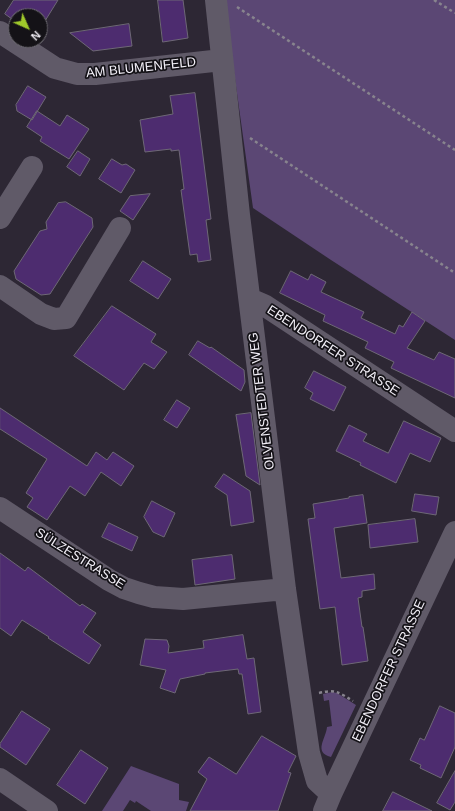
<!DOCTYPE html>
<meta charset="utf-8">
<style>
body{margin:0}
#map{position:relative;width:455px;height:811px;overflow:hidden;background:#2d2734;font-family:Helvetica,sans-serif}
canvas{display:block}
.north{position:absolute;left:8px;top:8px;width:40px;height:40px;box-sizing:border-box;background:#141217;border:1px solid #6d6a71;border-radius:50%;rotate:135deg;font-size:11px;font-weight:700;line-height:16px;text-align:center;color:#f2eff7}
.north::after{content:'';display:block;margin:auto;width:14px;height:18px;background:#a0c92b;clip-path:polygon(50% 0,100% 100%,50% 72%,0 100%)}
</style>
<div id="map">
<canvas width="455" height="811"></canvas>
<div class="north">N</div>
</div>
<script>
const context = document.querySelector('canvas').getContext('2d');
context.lineJoin = 'round';
function fill(path, color) { context.fillStyle = color; context.fill(path, 'evenodd'); }
function trace(path, color, width, dash) { context.strokeStyle = color; context.lineWidth = width; context.lineCap = dash ? 'butt' : 'round'; context.setLineDash(dash || []); context.stroke(path); }
function label(font, color, halo, rows, align = 'center') {
  context.font = font + ' Helvetica,sans-serif'; context.lineWidth = 3.5; context.setLineDash([]); context.textBaseline = 'middle'; context.strokeStyle = halo; context.fillStyle = color; for (const [text, x, y, turn = 0] of rows) {
    context.save(); context.translate(x, y); context.rotate((+turn || 0) * Math.PI / 180); context.textAlign = isNaN(turn) ? turn : align; if (halo) context.strokeText(text, 0, 0); context.fillText(text, 0, 0); context.restore();
  }
}
fill(new Path2D(`
 M224,0H455V340L331,260L253,208Z
 M332,692L337,693L356,705L331,757C313,752 326,739 327,727L332,726L329,700L324,701L323,694Z
 M131,766L179,784V800L189,802L186,811H151L136,801L135,803L130,800L123,811H102Z`), '#5b4774');
const building = new Path2D(`
 M14,0H58L40,29V16H16V22L5,14Z
 M158,0H183L188,38L163,42Z
 M129,24L132,46L93,51L70,33Z
 M28,86L46,97L32,120L17,111L16,105Z
 M195,93L211,219L206,220L211,260L198,262L197,254L190,255L181,190L184,189L179,150L171,151V149L145,152L140,120L173,114L170,96Z
 M37,111L60,126L67,115L89,129L69,159L40,141L42,137L27,127Z
 M78,151L90,159L80,176L67,167Z
 M112,159L122,165L126,164L135,170L121,193L99,179Z
 M150,194L133,220L120,211L130,196Z
 M66,202L92,218L93,227L50,294L41,295L16,279L14,271L40,231L47,229L46,222L58,203Z
 M143,261L171,279L158,299L130,281Z
 M291,271L308,280L311,274L326,282L321,292L364,312L361,318L395,334L399,325L403,327L412,312L425,321L407,348L434,360L439,352L455,359V398L391,368L394,362L365,348L368,342L323,321L325,315L280,293Z
 M112,306L156,334L151,342L167,352L154,369L144,363L124,390L74,356Z
 M198,341L210,348L211,347L244,370L245,382L241,391L189,355Z
 M314,371L346,387L334,411L310,399L313,393L305,388Z
 M177,400L190,408L177,428L164,420Z
 M0,408L87,466L96,452L107,460L113,452L134,466L121,486L101,472L85,496L70,486L47,520L27,507L33,498L26,493L47,459L0,429Z
 M251,413L260,485L246,476L236,415Z
 M404,421L441,438L430,462L410,453L396,483L360,465L361,463L336,451L349,425L367,434L363,441L388,453Z
 M224,474L250,491L254,522L231,526L227,495L215,487Z
 M415,494L439,497L436,515L412,511Z
 M363,495L367,523L334,528L341,578L374,574L375,589L362,591V597L358,598L362,627H363L368,661L342,665L335,607L320,609L308,519L315,518L313,504L349,498V497Z
 M152,501L175,513L164,537L153,532L144,517Z
 M415,519L418,542L370,548L368,525Z
 M109,523L138,537L132,551L102,537Z
 M0,553L25,571L28,567L80,606L82,604L96,613L83,632L101,645L89,664L48,638L49,637L22,620L11,636L0,628Z
 M232,555L235,579L195,585L192,560Z
 M243,635L247,659L254,658L261,712L248,714L242,674H239L238,669L205,673V674L180,679L175,693L160,688L166,670L140,665L145,639L167,640L169,646L168,653L204,648L203,641Z
 M440,706L455,713V747L441,778L420,768L421,765L410,760L420,738L424,740Z
 M22,711L50,729L26,765L0,747V744Z
 M262,736L296,756L288,772L291,773L278,811H190L207,779L198,772L209,757L236,774Z
 M81,750L108,768L85,804L57,785Z
 M455,771V802L450,810L437,803Z
 M393,792L432,811H383Z`);
fill(building, '#4d2c6f');
trace(building, '#6e6876', 1);
trace(new Path2D(`
 M434,0L455,13
 M237,7L455,150
 M250,138L455,273
 M319,693C336,689 338,692 353,701`), '#88848e', 2.5, [3, 3]);
trace(new Path2D(`
 M216,0L239,215L285,589L309,753L317,781L331,794
 M0,32L55,68L77,74H95L222,60
 M0,218L32,167
 M0,286L41,314L54,319L66,318L120,228
 M250,299L264,305L455,431
 M0,508L109,580L124,588L139,593L154,597L169,598L183,599L285,589
 M0,779L47,811
 M324,811L331,794L455,532`), '#605a68', 22);
label('13px', '#f2eff7', '#141217', [
 ["AM BLUMENFELD",141,68,-6],
 ["EBENDORFER STRASSE",333,351,33],
 ["OLVENSTEDTER WEG",262,401,-97],
 ["SÜLZESTRASSE",80,559,32],
 ["EBENDORFER STRASSE",389,671,-65]
]);
</script>
